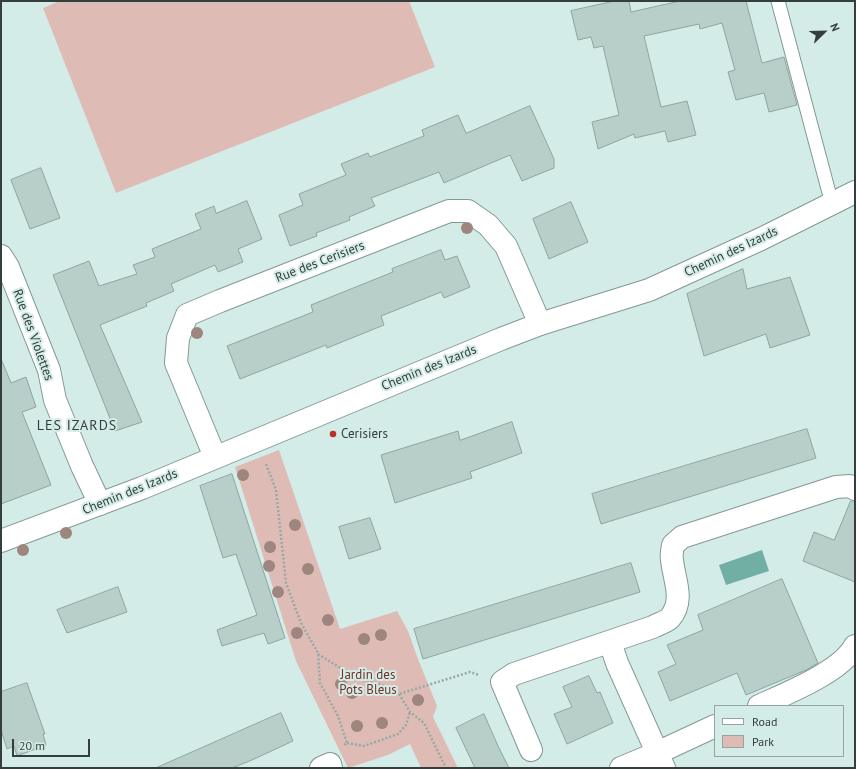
<!DOCTYPE html>
<style>
body{margin:0}
#map{position:relative;width:856px;height:769px;overflow:hidden;background:#d4ece7;font-family:"PT Sans",sans-serif}
canvas{display:block}
.frame{position:absolute;inset:0;border:2px solid #343e3c;pointer-events:none}
.legend{position:absolute;left:714px;top:705px;width:130px;height:52px;box-sizing:border-box;background:#d4ece7;border:1px solid #94a6a3;margin:0;padding:5px 7px;list-style:none;font-size:12px;color:#343e3c}
.legend li{display:flex;align-items:center;gap:8px;height:20px}
.legend b{width:20px;border:1px solid #94a6a3}
.north{position:absolute;left:804px;top:12px;width:40px;height:40px;-webkit-text-stroke:3px #d4ece7;paint-order:stroke;rotate:67deg;font-size:11px;font-weight:700;line-height:16px;text-align:center;color:#343e3c}
.north::after{content:'';display:block;margin:auto;width:14px;height:18px;background:#343e3c;clip-path:polygon(50% 0,100% 100%,50% 72%,0 100%)}
.scale{position:absolute;left:12px;top:739px;width:78px;height:18px;box-sizing:border-box;border:2px solid #343e3c;border-top:0;padding-left:5px;font-size:12px;line-height:14px;white-space:nowrap;color:#343e3c;-webkit-text-stroke:3px #d4ece7;paint-order:stroke}
</style>
<div id="map">
<canvas width="856" height="769"></canvas>
<div class="frame"></div>
<ul class="legend">
<li><b style="height:5px;background:#fff"></b>Road</li>
<li><b style="height:11px;background:#dfbbb6"></b>Park</li>
</ul>
<div class="north">N</div>
<div class="scale">20 m</div>
</div>
<script>
const context = document.querySelector('canvas').getContext('2d');
context.lineJoin = 'round';
function fill(path, color) { context.fillStyle = color; context.fill(path, 'evenodd'); }
function trace(path, color, width, dash) { context.strokeStyle = color; context.lineWidth = width; context.lineCap = dash ? 'butt' : 'round'; context.setLineDash(dash || []); context.stroke(path); }
function label(font, color, halo, rows, align = 'center') {
  context.font = font + ' "PT Sans",sans-serif'; context.lineWidth = 4; context.setLineDash([]); context.textBaseline = 'middle'; context.strokeStyle = halo; context.fillStyle = color; for (const [text, x, y, turn = 0] of rows) {
    context.save(); context.translate(x, y); context.rotate((+turn || 0) * Math.PI / 180); context.textAlign = isNaN(turn) ? turn : align; if (halo) context.strokeText(text, 0, 0); context.fillText(text, 0, 0); context.restore();
  }
}
fill(new Path2D(`
 M60,1H409L435,67L116,193L43,8Z
 M279,450L340,629L397,611L408,631L418,659L437,706L433,717L458,768H421L410,744L388,755L348,768L296,661L235,467Z`), '#dfbbb6');
fill(new Path2D(`
 M762,550L769,571L726,585L719,565Z`), '#71afa4');
const building = new Path2D(`
 M615,1H629L631,12L680,1H746L762,63L784,57L797,105L769,112L764,93L736,100L728,72L735,70L722,23L700,29L699,24L644,36L661,107L687,101L696,135L668,142L665,131L635,138L634,134L598,149L592,122L619,115L603,46L594,48L591,37L578,40L571,11Z
 M530,106L554,159V168L522,181L510,155L444,183L439,172L371,198L375,206L349,217L350,220L316,233L317,236L290,246L279,215L303,205L299,194L346,175L341,164L368,153L370,157L424,136L422,130L458,115L466,133Z
 M41,168L60,218L30,229L11,180Z
 M247,201L262,239L238,249L243,262L218,272L215,265L171,284L174,291L146,303L147,306L100,325L142,422L115,431L53,275L89,261L99,286L137,274L133,265L155,257L152,249L201,229L195,214L214,206L216,213Z
 M571,202L588,242L549,259L533,219Z
 M441,250L445,260L457,256L470,287L444,298L441,292L381,316L384,325L327,348L326,345L240,379L227,346L313,312L311,305L393,272L392,269Z
 M743,269L747,289L790,277L810,335L770,348L766,334L704,356L687,294Z
 M2,361L11,383L26,377L36,407L22,412L51,485L1,504V362Z
 M512,422L522,453L470,472L472,478L395,503L381,455L458,431L460,440Z
 M807,429L816,458L601,524L592,494Z
 M232,474L285,638L268,644L264,633L222,646L217,630L257,615L236,554L223,558L200,486Z
 M851,501H855V582L803,561L814,532L834,540Z
 M370,518L381,549L349,559L339,527Z
 M631,563L640,592L423,659L414,629Z
 M782,579L818,663L806,670L746,695L737,673L670,701L658,672L676,664L667,645L703,630L698,615Z
 M118,587L127,612L67,633L57,610Z
 M589,676L597,693L600,692L613,723L567,744L554,714L572,707L563,687Z
 M27,683L45,734H43L46,745L17,756L14,746L7,749L1,730V692Z
 M281,713L293,741L252,760L232,768H156Z
 M484,714L498,746L509,768H475L456,728Z`);
fill(building, '#b7cec9');
trace(building, '#8ea4a0', 1);
const lane = new Path2D(`
 M778,1L832,204`);
const street = new Path2D(`
 M1,256L8,267L49,370L55,400L82,466L100,504
 M215,457L176,363L178,338L187,315L220,301L449,211H468L488,225L506,246L540,324
 M610,642L617,663L664,768
 M759,706C785,694 841,672 855,646
 M531,750L502,682L514,674L653,627C658,624 666,622 670,618C685,600 674,580 672,560C671,555 672,550 673,545L682,537L836,487L850,486L855,489
 M321,768L330,764L331,768
 M621,768L657,753L715,726`);
const secondary = new Path2D(`
 M1,541L142,488L501,339L540,324L649,290L761,239L855,192`);
trace(lane, '#829994', 15);
trace(street, '#829994', 24);
trace(secondary, '#829994', 24);
trace(new Path2D(`
 M266,464L276,490L286,583L301,623L318,653L320,683L338,716L347,743L344,745
 M318,654L358,679L380,684L399,694L470,672L479,675
 M399,694L410,712L424,723L446,768
 M347,743L364,746L398,734L406,725L410,712`), '#96a9a5', 2.5, [2, 2]);
trace(lane, '#fff', 13);
trace(street, '#fff', 22);
trace(secondary, '#fff', 22);
context.fillStyle = '#9e857e';
for (const [x, y] of [
 [467,228],
 [197,333],
 [243,475],
 [295,525],
 [66,533],
 [270,547],
 [23,550],
 [269,566],
 [308,569],
 [278,592],
 [328,620],
 [297,633],
 [381,635],
 [364,639],
 [341,684],
 [352,693],
 [418,700],
 [382,723],
 [357,726]
]) { context.beginPath(); context.arc(x, y, 6, 0, 2 * Math.PI); context.fill(); }
for (const [x, y, r, color] of [
 [333,434,4,"#bd2f26"]
]) { const dot = new Path2D(); dot.arc(x, y, r, 0, 2 * Math.PI); context.fillStyle = color; context.fill(dot); trace(dot, '#d4ece7', 1.5); }
label('13px', '#343e3c', '#d4ece7', [
 ["Chemin des Izards",731,252,-25],
 ["Rue des Cerisiers",320,262,-21],
 ["Rue des Violettes",33,335,70],
 ["Chemin des Izards",429,368,-22],
 ["Chemin des Izards",130,492,-22]
]);
label('13px', '#343e3c', '#d4ece7', [
 ["Cerisiers",341,434]
], 'left');
label('13px', '#723029', '#d4ece7', [
 ["Jardin des",368,675],
 ["Pots Bleus",368,690]
]);
context.letterSpacing = '1px';
label('14px', '#343e3c', '#d4ece7', [
 ["LES IZARDS",77,426]
]);
context.letterSpacing = '0px';
</script>
